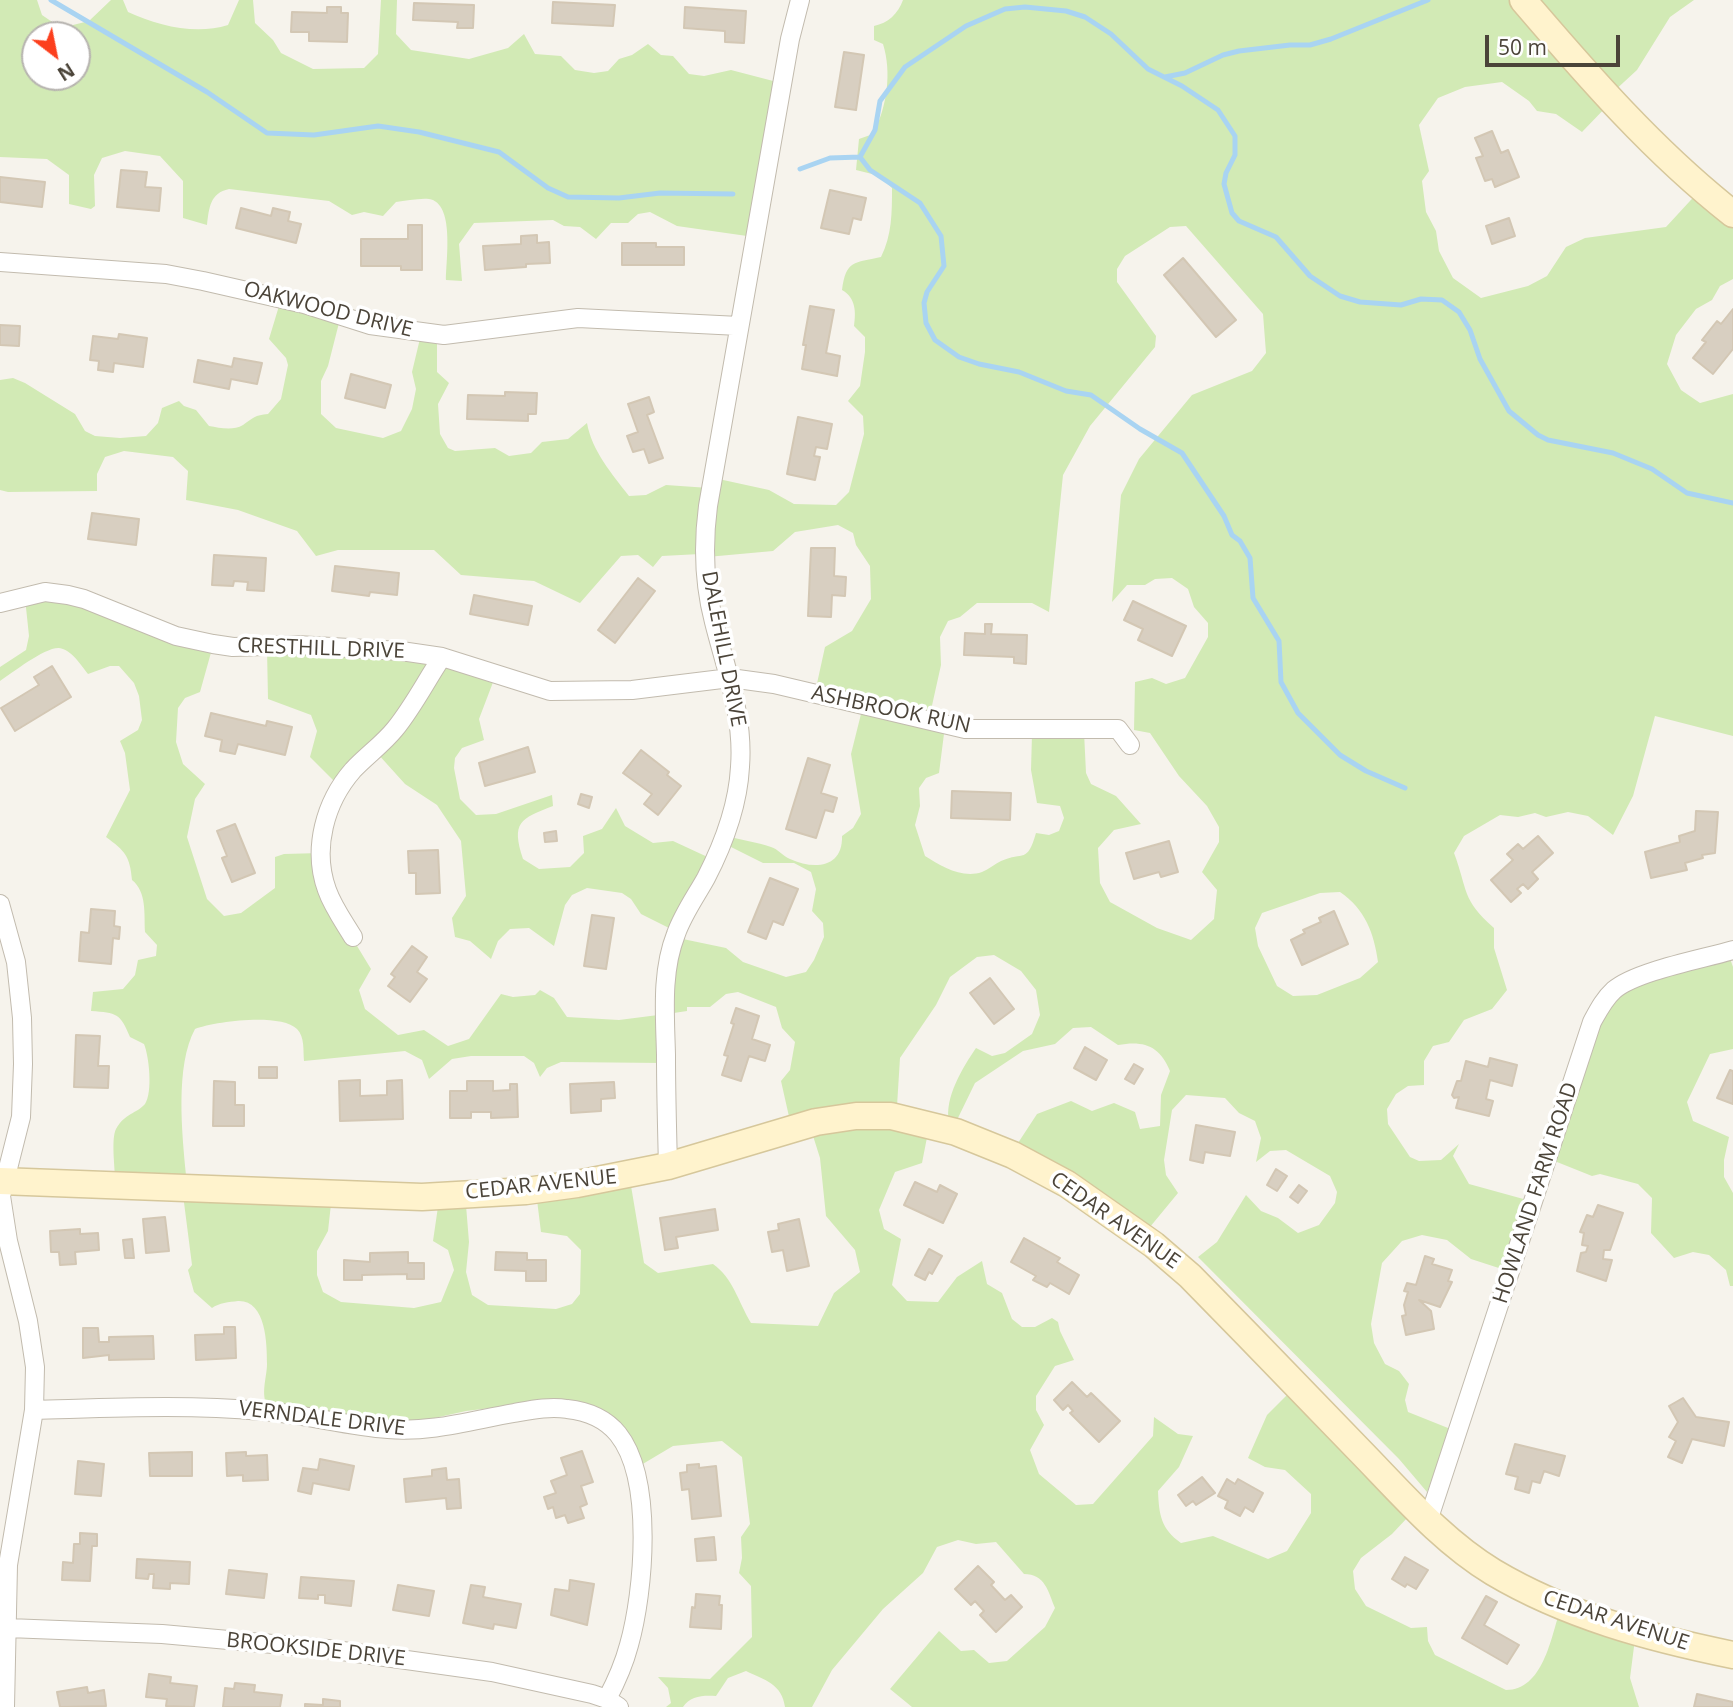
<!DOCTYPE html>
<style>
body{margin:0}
#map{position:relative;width:1733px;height:1707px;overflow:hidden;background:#f6f3ec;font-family:"Open Sans",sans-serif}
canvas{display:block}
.north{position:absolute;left:21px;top:21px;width:70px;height:70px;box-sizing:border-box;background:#fff;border:2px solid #b7b4b0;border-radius:50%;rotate:148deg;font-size:19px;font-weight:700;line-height:28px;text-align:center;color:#4b4439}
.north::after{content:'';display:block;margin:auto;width:24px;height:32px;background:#fc3f1d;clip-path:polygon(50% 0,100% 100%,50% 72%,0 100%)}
.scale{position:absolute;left:1485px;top:35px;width:135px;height:32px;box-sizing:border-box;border:4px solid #4b4439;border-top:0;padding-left:9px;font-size:21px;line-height:24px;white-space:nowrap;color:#4b4439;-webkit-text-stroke:5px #fff;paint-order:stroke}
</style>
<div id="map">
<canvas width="1733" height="1707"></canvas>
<div class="north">N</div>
<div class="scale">50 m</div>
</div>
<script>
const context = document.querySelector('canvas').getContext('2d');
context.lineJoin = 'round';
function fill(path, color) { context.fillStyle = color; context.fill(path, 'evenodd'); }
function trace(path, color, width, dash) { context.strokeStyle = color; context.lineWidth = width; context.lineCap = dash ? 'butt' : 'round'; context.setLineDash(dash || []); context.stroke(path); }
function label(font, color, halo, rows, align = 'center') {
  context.font = font + ' "Open Sans",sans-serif'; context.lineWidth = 7; context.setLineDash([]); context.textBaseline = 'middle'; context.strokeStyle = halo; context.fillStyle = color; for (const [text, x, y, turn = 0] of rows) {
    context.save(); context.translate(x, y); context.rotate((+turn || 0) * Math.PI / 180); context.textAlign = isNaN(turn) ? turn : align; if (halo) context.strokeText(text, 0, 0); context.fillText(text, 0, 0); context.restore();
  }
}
fill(new Path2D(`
 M0,0H37L42,15L61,28L89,21L111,0H123L128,12C158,26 196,35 228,25L239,0H253L255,23L273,40L281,53L313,69L364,68L378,54L381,0H397L396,34L411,50L469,59L508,48L524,34L535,54L561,56L575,70L594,73L608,71L619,59L632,55L648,44L661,55L673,56L689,74L704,76L731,70L777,82L747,236L677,226L650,212L638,214L628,223H611L596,239L580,227L564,226L553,220L474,223L459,244L462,281L446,280C446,260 455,203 429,199C419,198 406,201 396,202L383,216L364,212L352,215L329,201L229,189C210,193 209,208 207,225L183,218V181L160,156L125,151L102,158L94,175L95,206L91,209L69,204V175L47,159L0,157ZM35,35H77V77H35Z
 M903,0H1694L1670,17L1637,70L1611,94V102L1582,132L1556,114L1537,111L1529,101L1502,82L1465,87L1438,98L1419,125L1429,171L1422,181L1426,212L1436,231L1439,251L1453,278L1481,298L1528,286L1547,276L1566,247L1585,238L1666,227L1701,189L1733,213V279L1720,286L1712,300L1696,309L1676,335L1667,364L1681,390L1700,403L1733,394V736L1655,716L1633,796L1613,835L1588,816L1568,812L1546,817L1535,813L1518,817L1500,815L1464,836L1454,853C1468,890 1461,899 1494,928V948L1507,990L1492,1009L1464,1020L1449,1042L1433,1046L1424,1061V1085L1408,1086L1396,1094L1387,1109L1388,1124L1410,1157L1419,1161L1441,1160L1459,1144L1453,1156L1469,1184L1527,1200L1505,1270L1471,1259L1447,1240L1422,1235L1402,1241L1382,1263L1371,1324L1374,1343L1385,1364L1399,1371L1409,1384L1405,1400L1408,1412L1448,1428L1451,1432L1427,1492L1399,1459L1198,1257L1217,1242L1246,1195L1261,1211L1278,1218L1298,1233L1319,1225L1335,1203L1337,1192L1330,1176L1286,1150L1270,1151L1256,1162L1261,1138L1255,1121L1239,1113L1225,1098L1186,1095L1172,1110L1164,1160L1166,1175L1178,1193L1145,1233L1018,1143L1037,1114L1071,1101L1092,1111L1114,1103L1135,1112L1140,1129L1160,1126L1161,1095L1170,1071C1160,1046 1144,1040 1118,1045L1091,1027L1073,1028L1055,1044L1023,1051L975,1083L956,1122H949C944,1098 963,1067 976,1048L992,1056L1005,1053L1032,1034L1040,1015L1036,990L1021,971L994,955L977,957L950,977L936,1005L900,1058L897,1106L931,1117L922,1163L895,1172L879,1210L884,1229L901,1239L892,1285L907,1301L938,1302L957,1277L982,1261L987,1284L1002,1293L1012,1319L1022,1327H1035L1052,1318L1058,1322L1060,1331L1074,1360L1055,1366L1036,1396V1410L1044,1425L1030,1450L1039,1474L1076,1505L1093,1504L1153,1436L1154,1417L1178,1434L1193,1436L1179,1467L1158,1491C1159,1515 1161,1529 1181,1543L1213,1536L1268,1559L1287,1551L1311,1513V1494L1285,1470L1265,1467L1248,1458L1267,1415L1287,1395L1408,1517L1392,1534L1361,1558L1353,1571L1355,1589L1366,1606L1411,1628L1427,1627L1428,1641L1435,1655L1506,1690C1543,1690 1551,1638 1560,1610L1636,1631L1630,1678L1639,1707H912L890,1689L939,1631L961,1651L974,1650L989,1663L1007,1661L1045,1627L1055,1608C1048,1591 1045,1574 1024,1574L996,1542L976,1544L958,1540L937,1547L923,1573L883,1609L832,1670L812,1707H785C782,1684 765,1680 746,1671L728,1678L716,1696C703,1695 690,1696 683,1707H666L671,1703L668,1688L658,1677L710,1679L752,1637L751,1586L739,1573L742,1558L741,1537L750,1524L742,1457L722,1441L673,1446L636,1468L580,1404L563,1399L466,1411L421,1421L352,1417L268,1407C260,1395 267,1377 267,1364C267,1343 266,1300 238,1301C229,1302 219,1303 212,1308L194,1292L188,1270L192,1265L181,1179H115C115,1167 111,1139 116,1129C125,1113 136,1114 145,1104C153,1092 149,1056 144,1044L130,1037C120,1013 117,1013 91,1011L93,992L123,989L135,975L138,960L156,956L157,945L145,932C144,914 147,892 132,880C130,856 125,851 106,837L130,790L125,753L120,741L138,730L142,720L139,696L134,683L119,666H110L88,674C80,664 72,650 59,648C45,647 12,673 0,681V667L26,650L29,636L25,598L57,594L212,649L200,692L185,698L178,708L176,742L183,764L205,784L195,799L187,837L207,899L224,916L241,913L275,888V857L284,854L321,853L354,941L371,969L359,990L365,1009L398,1035L424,1030L448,1046L469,1039L501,994L513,997L535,995L540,990L554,998L567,1017L619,1020L666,1014L678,938L726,948L743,962L786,977L806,972L814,960L824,937L823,923L812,911L816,889L811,872L794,863H763L725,844L727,836C741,840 757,842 771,847C778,849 783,856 790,859C814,870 843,868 842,836L853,828L861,814L851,754L863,706L816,688L825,647L852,631L871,599L870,566L856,545L853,533L838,525L795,532L773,551L707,557L700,554L662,556L653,567L638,555L621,556L580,603L534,581L461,575L434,550H338L316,556L297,531L238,510L186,500L188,471L173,457L124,451L105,457L97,474V491L8,492L0,490V380L13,378L25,383L75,414L85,431L95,436L120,438L146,436L158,423L162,408L179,401L184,406L196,410L209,426C220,428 233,431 243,425C253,418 255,415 268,414L281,399L288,365L286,358L269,339L282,296L340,319L328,366L321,381V414L336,428L383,438L401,431L412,409L416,389L412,372L423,326L437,330V372L449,383L438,404L440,434L448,448L455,451L495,448L509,456L531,453L542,442L568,439L587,423C592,451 612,474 629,496L646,495L666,485L709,488L714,478L769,490L794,504L836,505L849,492L864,434L863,416L848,401L860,386L865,352V337L854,326C856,312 856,298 842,290C846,260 854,263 881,257C892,235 892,213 892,188L880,176L856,170L859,139L873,134C887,107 892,73 883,44L874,40V26C888,23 898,14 903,0ZM1186,226L1263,314L1266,353L1252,371L1192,395L1139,459L1121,495L1112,602L1127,585H1145L1155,579L1172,578L1188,589L1194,607L1208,623V637L1185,678L1166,684L1152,678L1135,682L1134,730L1150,733L1179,776L1207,806L1219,827V842L1202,872L1217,890L1214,919L1191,940L1157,928L1110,902L1100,883L1098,848L1114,830L1141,824L1116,796L1091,784L1086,773L1084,732L1032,734L1031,770L1037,803L1060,806L1064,818L1059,831L1049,835L1036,833C1027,864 1024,851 1001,861C995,864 989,869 982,872C962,879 941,866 925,856L915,825L920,806L919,788L926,778L939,773L945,726L929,719L941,665L940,637L948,621L960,617L977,603H1032L1049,612L1063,475L1090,426L1155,347L1156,336L1117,282V269L1125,256L1170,227ZM1340,892C1365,909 1374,933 1378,962L1360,978L1317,995L1293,996L1277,986L1258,946L1255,928L1262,913L1320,893ZM738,992L776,1007L782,1028L795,1042L790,1070L781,1081L790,1121L808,1120L820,1158L826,1216L855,1250L860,1272L834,1293L818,1326L751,1323C738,1301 733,1278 713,1264L658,1273L644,1263L629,1174L535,1184L541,1232L567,1236L581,1250L580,1294L572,1304L556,1309L488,1305L472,1295L466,1272L469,1242L465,1193H440L433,1241L448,1250L454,1270L441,1302L414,1308L341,1302L323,1292L317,1275V1251L328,1231L333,1186L186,1175C182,1133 175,1066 195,1029C216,1021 281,1013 297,1029C305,1037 303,1051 304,1061L405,1051L422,1060L429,1079L452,1059L471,1056H524L534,1063L540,1077L547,1068L561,1062L663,1063L667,1014L687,1011V1007H710L726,994Z
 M267,649H370L495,677L479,719L484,740L462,748L455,758L454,768L460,799L476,815L496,814L552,795L553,806C520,819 511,822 523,859L539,869L570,867L584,853L583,836L602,829L616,808L625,826L653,843L673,841L714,860L673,930L641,914L631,899L622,893L587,888L572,895L565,905L554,946L529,928L510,929L498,941L491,959L470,941L455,937L452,918L466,896L461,841L437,805L405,784L377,753L339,786L310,757L317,731L311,715L268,699Z
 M1726,947L1733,967V1049L1710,1054L1687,1102L1693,1121L1729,1137L1724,1160V1177L1733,1193V1286H1730L1726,1270L1709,1255L1693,1252L1674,1258L1651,1233L1652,1198L1638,1184L1600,1174L1592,1176L1547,1158L1607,992Z`), '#d2eab5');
trace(new Path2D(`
 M51,0L207,92L267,133L314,135L378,126L419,132L499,152L548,188L568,197L619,198L660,193L733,194
 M1165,77L1185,73L1223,55L1239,51L1290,45H1310L1331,39L1428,0
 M860,157L870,170L920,203L941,236L944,266L927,292L924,303L926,323L935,340L959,357L979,364L1019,372L1066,391L1091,395L1140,429L1182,453L1224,516L1232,535L1240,541L1250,558L1253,598L1279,641L1281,682L1298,713L1340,755L1366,771L1405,788
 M800,169L830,158L860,157L875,130L880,101L905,67L966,26L1005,9L1025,7L1066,11L1085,17L1111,34L1148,69L1182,86L1218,110L1235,136V155L1226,173L1224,184L1232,213L1239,221L1276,237L1310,276L1340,296L1360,302L1401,305L1421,299L1442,300L1459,312L1470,330L1480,359L1509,411L1538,435L1548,440L1613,453L1652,469L1687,493L1733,503`), '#a9d4f2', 5);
const building = new Path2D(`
 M553,2L615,5L613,26L552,23Z
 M414,3L474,5L473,28H457L458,22L413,20Z
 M327,7H341V13H348L347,42L309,41V32H291L292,12L327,13Z
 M685,7L746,11L744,43L725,42V31L684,28Z
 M844,52L864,55L856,110L835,107Z
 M1492,131L1501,153L1508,150L1519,177L1495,187L1492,179L1485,181L1476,158L1483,156L1475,138Z
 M121,170L147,172L145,187L161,188L159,211L117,207Z
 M0,177L45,182L42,207L0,202Z
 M830,190L866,198L861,220L853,218L849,234L821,228Z
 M241,208L271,216L273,208L290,212L288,221L301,224L296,243L236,228Z
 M1509,218L1515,236L1492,244L1486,226Z
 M408,225H422V270H401V266H361V239H408Z
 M537,235V243L549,242L550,263L526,264V267L485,270L483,246L521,244V236Z
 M622,243H656V247H684V265H622Z
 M1183,258L1236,320L1216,337L1164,275Z
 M810,306L834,310L826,353L840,356L837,376L802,369L806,345H803Z
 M1733,309V349L1713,374L1693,358L1706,342L1702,340L1717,321L1721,324Z
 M0,325L20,326L19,346L0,345Z
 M119,334L147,338L143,367L114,363L113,372L98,370L99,361L90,360L93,336L118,339Z
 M234,358L262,363L257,384L231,379L229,389L194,382L198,360L232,367Z
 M351,374L391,385L385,408L345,398Z
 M505,392L537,393L536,414H528V421L467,419L468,395L505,396Z
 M649,397L654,412L647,415L663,458L649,463L644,449L633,452L627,436L638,432L628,404Z
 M798,417L832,424L827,449L816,447L814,456L820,457L815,480L787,474Z
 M92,513L139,519L136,545L88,539Z
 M811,548H835L834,576L846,577L845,596L832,595L831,617L808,616Z
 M214,555L266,558L264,591L247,590L248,582L234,581L233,586L212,585Z
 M335,566L399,573L397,595L370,592L369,596L332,591Z
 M638,578L655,591L615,643L598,630Z
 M474,595L532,606L528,625L470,614Z
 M1133,601L1186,626L1172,656L1138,640L1143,629L1124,620Z
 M985,624H992L991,634L1027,635L1026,664L1014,663V657L964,655L965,633L985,634Z
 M52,666L71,697L15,731L1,708L39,685L34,677Z
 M211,713L266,726L267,721L292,727L285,755L238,744L235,754L220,751L222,740L205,736Z
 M528,747L535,772L485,786L479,763Z
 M641,750L669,772L667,775L681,786L658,815L644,804L652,794L623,773Z
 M808,758L830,765L821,793L837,798L833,812L825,810L816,838L786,829Z
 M952,791L1011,793L1010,820L951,818Z
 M581,794L592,797L589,808L578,804Z
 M1696,811L1718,812L1715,853L1702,855L1703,858L1685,863L1687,870L1651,878L1645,852L1680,842L1679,836L1695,831Z
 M235,824L255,873L232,882L222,858L227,856L217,831Z
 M556,831L557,841L545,842L544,833Z
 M1538,836L1553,853L1532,872L1538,879L1528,889L1523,884L1517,889L1521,893L1511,902L1491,880L1513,860L1507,854L1518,844L1523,849Z
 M1169,841L1178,872L1161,877L1159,872L1134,879L1126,853Z
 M438,850L440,893L416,894V873H409L408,851Z
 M770,878L798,889L783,925L773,921L766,939L748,932Z
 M91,909L115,911L114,926L120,927L119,939L113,938L111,964L79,961L81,932L89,933Z
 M1334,911L1348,944L1302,965L1291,940L1305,933L1303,930L1321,922L1319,918Z
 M592,915L614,918L606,969L584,966Z
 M412,946L427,957L417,972L427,979L410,1002L388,986L395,977L391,974Z
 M990,978L1014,1009L994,1024L970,993Z
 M736,1008L759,1016L752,1039L770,1045L765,1061L749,1056L741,1081L722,1075L728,1056L724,1055L734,1024L731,1023Z
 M76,1035L100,1036L98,1066H109L108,1088L74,1087Z
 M1085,1047L1107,1060L1096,1080L1074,1068Z
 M1490,1058L1517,1065L1512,1086L1490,1080L1486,1099L1493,1101L1489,1116L1456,1108L1459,1097L1454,1098L1452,1095L1457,1081H1461L1466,1061L1488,1067Z
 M1134,1064L1143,1069L1134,1084L1125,1079Z
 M259,1067H277V1078H259Z
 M1730,1070L1733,1071V1104L1717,1098Z
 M360,1080V1096L387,1095V1081L402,1080L403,1119L340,1121L339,1081Z
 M214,1081L235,1082V1105H244V1126H213Z
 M467,1081H493V1091L510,1090V1084H517L518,1117L491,1118V1112H471V1118H450V1091H467Z
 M614,1082L615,1098L601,1099V1111L571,1113L570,1084Z
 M1196,1125L1235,1132L1230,1156L1205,1152L1203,1163L1190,1160Z
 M1276,1169L1287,1176L1277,1191L1267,1185Z
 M915,1182L937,1192L940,1185L957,1194L943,1223L904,1205Z
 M1299,1185L1307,1191L1298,1203L1290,1197Z
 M1598,1205L1623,1213L1610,1250H1604L1603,1259L1612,1260L1606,1281L1577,1271L1581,1253L1586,1252L1588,1246L1582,1245L1584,1233L1580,1232L1587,1215L1593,1217Z
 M715,1209L718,1230L676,1237L678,1248L665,1250L660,1218Z
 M165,1217L169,1251L146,1253L143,1219Z
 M799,1219L809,1266L787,1271L783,1250L772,1252L768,1232L779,1230L778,1224Z
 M80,1229V1234L98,1233L99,1250L75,1252L76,1264L60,1265L59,1252H51L50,1231Z
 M1024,1238L1060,1258L1057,1262L1079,1275L1069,1294L1050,1283L1047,1287L1033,1280L1036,1276L1011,1262Z
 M132,1239L134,1258H125L123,1240Z
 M929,1249L942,1256L932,1274L929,1272L925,1280L915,1275Z
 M408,1252V1263H424V1279H407V1274L362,1275V1280H344V1260L370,1262V1253Z
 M496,1252L527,1253V1260H546V1281H526V1271L495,1270Z
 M1425,1256L1434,1259L1432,1264L1452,1270L1448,1281L1452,1282L1440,1307L1419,1300L1431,1311L1434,1329L1406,1335L1402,1316L1406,1315L1404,1305L1408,1292L1404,1291L1407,1283L1416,1285Z
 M224,1327H235L236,1358L196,1360L195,1335L224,1334Z
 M83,1328H98L99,1342H109V1337L153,1336L154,1359L109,1360V1355L83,1358Z
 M1072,1382L1087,1397L1091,1393L1120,1421L1099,1442L1070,1413L1073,1411L1068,1405L1063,1410L1054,1400Z
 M1683,1398L1696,1417L1729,1422L1724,1446L1692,1439L1682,1463L1668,1457L1676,1441L1669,1437L1678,1422L1669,1406Z
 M1515,1444L1565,1456L1559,1476L1544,1471L1540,1483L1532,1481L1529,1493L1515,1489L1518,1477L1506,1474Z
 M582,1451L593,1482L581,1486L587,1504L580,1507L584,1518L568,1523L565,1515L556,1518L553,1507L548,1509L544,1497L556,1493L551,1481L567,1475L561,1458Z
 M192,1452V1476H150L149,1453Z
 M246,1452V1456L267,1455L268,1480L243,1481V1475L227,1476L226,1453Z
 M320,1459L354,1466L349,1490L313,1483L311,1494L298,1491L303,1468L318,1470Z
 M78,1461L104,1464L101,1496L75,1494Z
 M699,1464V1468L716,1466L721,1516L692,1519L689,1489L682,1490L680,1473L687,1472V1465Z
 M446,1468L447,1480L459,1479L461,1508L447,1509L446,1498L406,1502L404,1479L432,1476V1470Z
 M1202,1477L1215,1493L1196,1505L1193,1501L1186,1506L1178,1495Z
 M1227,1479L1235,1484L1238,1479L1263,1493L1253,1512L1245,1507L1240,1516L1225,1508L1228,1501L1218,1496Z
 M80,1533L97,1534V1546H92L90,1581L62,1580L63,1562L73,1563L74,1544H80Z
 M714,1537L716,1560L697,1561L695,1539Z
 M1405,1557L1428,1570L1416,1589L1407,1584L1405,1587L1392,1579Z
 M137,1559L190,1562L189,1584L170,1583V1589L153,1588L154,1574H149L148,1579L136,1578Z
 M978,1566L994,1582L991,1585L1005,1600L1011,1595L1022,1607L996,1632L980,1615L984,1611L975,1601L971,1605L955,1589Z
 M229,1570L267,1574L264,1598L226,1594Z
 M301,1577L354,1581L351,1606L325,1603V1595H318V1599L299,1598Z
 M570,1580L594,1584L587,1625L551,1615L555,1589L569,1591Z
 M398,1585L434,1591L429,1616L393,1610Z
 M471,1585L485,1587L483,1597L521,1604L516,1628L494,1624L493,1629L463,1623Z
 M696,1594L720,1596L719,1605H722L721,1629L690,1627L692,1607L695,1608Z
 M1486,1596L1497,1602L1484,1625L1519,1645L1507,1664L1462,1638Z
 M149,1674L171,1677L170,1683L197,1686L194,1707L166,1706L167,1699L146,1697Z
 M235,1683L255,1685L254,1692L282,1695L280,1707H223L225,1688L234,1689Z
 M87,1687L88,1693L104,1690L106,1706L60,1707L57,1692Z
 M1697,1694L1733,1702V1707H1694Z
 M323,1699L340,1701V1707H305V1704L323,1705Z`);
fill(building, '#d8cfc1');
trace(building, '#d3c7b4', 2);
const street = new Path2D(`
 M0,262L166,274L203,281L304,304L370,325L444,335L578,318L739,326
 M0,603L45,592L68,595L84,599L176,636L213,644L233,647L297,645L401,651L442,657L550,691L632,690L730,678L774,684L965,729H1118L1130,745
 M0,904L16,962L22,1018L23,1064L21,1117L1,1196L8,1241L28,1321L35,1367L34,1410L8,1565L5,1707
 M353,937C344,922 333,907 327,890C312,849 325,802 353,770C366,756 383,744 395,729C413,707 426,681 442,657
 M668,1166C667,1129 666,1092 666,1055C665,1014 661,972 676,934C683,914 696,896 706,878C723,845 738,805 740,767C744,716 726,670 714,622C704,584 703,544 708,506L790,39L800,0
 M34,1410C110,1408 187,1404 262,1411C305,1414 346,1426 388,1429C430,1433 473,1420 514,1413C531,1410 550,1406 567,1409C586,1411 605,1418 618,1434C654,1479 644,1592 629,1645C624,1664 616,1682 607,1699
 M1428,1521L1592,1022C1598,1011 1604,999 1614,990C1636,971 1703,959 1733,950
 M8,1628L162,1634L328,1649L492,1672L592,1694L607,1699L619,1707`);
const secondary = new Path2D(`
 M1523,0C1588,76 1654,152 1733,214
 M0,1181L422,1197L526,1191L577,1184L668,1166L816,1122L856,1116H891L956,1132L1013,1155L1067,1184L1154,1245L1190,1276C1247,1334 1303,1392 1360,1451C1402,1494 1442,1541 1493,1572C1567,1616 1650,1638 1733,1655`);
trace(street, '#c2bbae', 20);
trace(secondary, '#d6c79b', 29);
trace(street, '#fff', 18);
trace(secondary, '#fff3cd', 26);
label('21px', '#4b4439', '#fff', [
 ["OAKWOOD DRIVE",328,310,14],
 ["CRESTHILL DRIVE",321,649,2],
 ["DALEHILL DRIVE",723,649,79],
 ["ASHBROOK RUN",891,710,12],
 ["CEDAR AVENUE",541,1185,-6],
 ["HOWLAND FARM ROAD",1536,1193,-72],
 ["CEDAR AVENUE",1115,1221,35],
 ["VERNDALE DRIVE",322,1419,7],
 ["CEDAR AVENUE",1616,1621,18],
 ["BROOKSIDE DRIVE",316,1650,6]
]);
</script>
